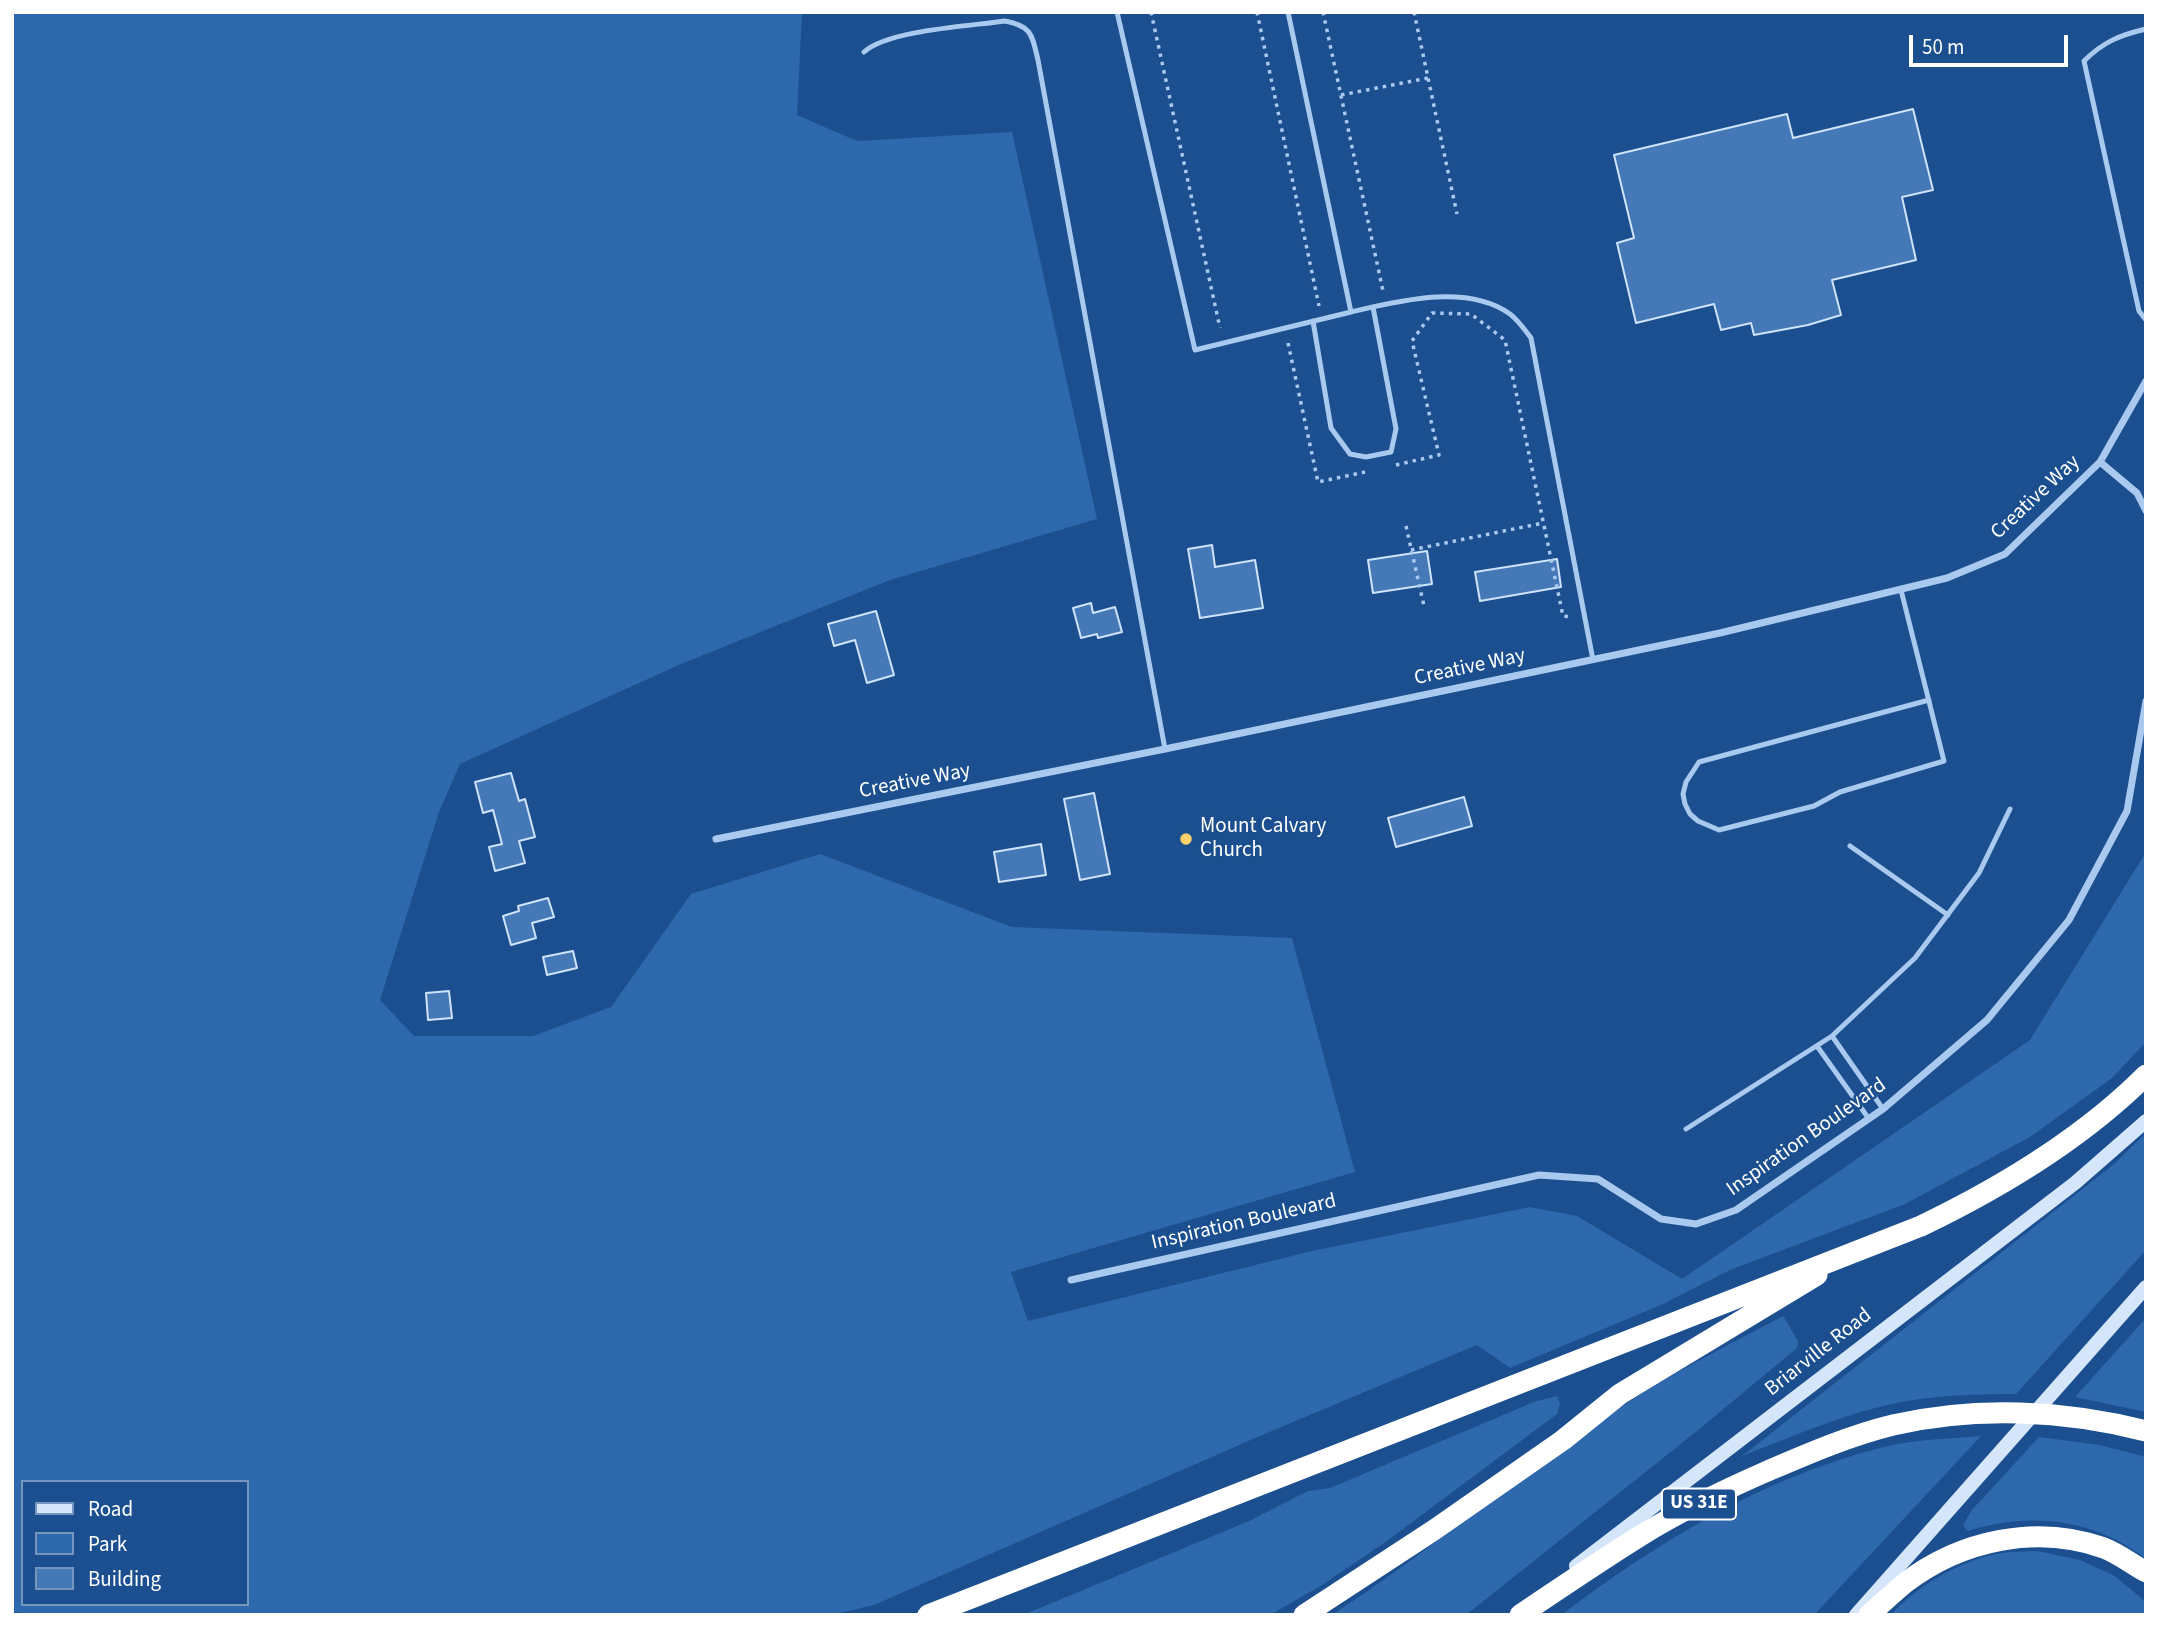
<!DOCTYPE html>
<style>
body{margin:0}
#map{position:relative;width:2158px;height:1627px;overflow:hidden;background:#1b4f8f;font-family:"Source Sans 3",sans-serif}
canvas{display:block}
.frame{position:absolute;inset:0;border:14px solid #fff;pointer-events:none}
.legend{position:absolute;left:21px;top:1480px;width:228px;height:126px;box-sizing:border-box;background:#1b4f8f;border:2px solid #7695bc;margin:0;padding:9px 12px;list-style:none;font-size:21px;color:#fff}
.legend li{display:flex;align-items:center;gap:14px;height:35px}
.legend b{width:35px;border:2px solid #7695bc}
.scale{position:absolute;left:1909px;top:35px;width:159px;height:32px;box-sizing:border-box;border:4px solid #fff;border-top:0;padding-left:9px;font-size:21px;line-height:24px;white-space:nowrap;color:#fff;-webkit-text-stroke:5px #1b4f8f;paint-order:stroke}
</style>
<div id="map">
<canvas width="2158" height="1627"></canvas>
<div class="frame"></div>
<ul class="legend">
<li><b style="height:9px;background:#d6e6fa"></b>Road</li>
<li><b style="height:19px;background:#2e69ad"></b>Park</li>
<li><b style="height:19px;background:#4478b7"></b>Building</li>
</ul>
<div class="scale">50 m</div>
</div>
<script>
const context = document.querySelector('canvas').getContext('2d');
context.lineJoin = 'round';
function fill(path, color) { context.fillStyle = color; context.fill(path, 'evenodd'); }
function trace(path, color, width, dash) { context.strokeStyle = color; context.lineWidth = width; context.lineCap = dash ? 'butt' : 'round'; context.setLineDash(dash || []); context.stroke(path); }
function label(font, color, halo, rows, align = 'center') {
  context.font = font + ' "Source Sans 3",sans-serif'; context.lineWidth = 5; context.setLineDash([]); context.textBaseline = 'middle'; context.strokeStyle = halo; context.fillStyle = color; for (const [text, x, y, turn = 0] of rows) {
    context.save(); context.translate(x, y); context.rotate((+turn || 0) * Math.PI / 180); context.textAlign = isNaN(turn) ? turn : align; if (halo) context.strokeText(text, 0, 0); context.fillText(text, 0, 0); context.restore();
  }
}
fill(new Path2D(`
 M12,12H802L797,115L857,141L1012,132L1097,519L890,580L681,664L460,764L439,812L380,1000L414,1036H533L611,1007L691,894L820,854L1012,927L1292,938L1355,1172L1011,1272L1028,1321L1312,1251L1530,1207L1577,1216L1682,1279L2030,1040L2146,852V1042L2112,1078L2030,1137L1905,1204L1730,1270L1663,1304L1510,1368L1477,1345L1262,1435L874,1605L830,1615H42L12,1612ZM23,1482H247V1604H23Z
 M2146,1133V1250L2016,1394C1979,1394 1943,1395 1907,1401C1850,1411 1796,1435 1742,1456L2113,1165Z
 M1783,1316L1798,1341L1797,1348L1697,1431L1466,1615H1332C1431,1550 1523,1474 1621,1407C1673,1372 1729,1345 1783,1316Z
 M2146,1318V1412L2075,1397Z
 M1557,1396L1560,1403L1557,1414L1387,1541L1322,1585L1270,1615H1023L1249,1521L1308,1491L1330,1488L1534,1402Z
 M1981,1436L1814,1615H1561C1658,1542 1762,1478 1880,1448C1913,1439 1948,1439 1981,1436Z
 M2039,1437L2100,1445L2146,1457V1559C2096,1519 2029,1511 1968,1531L1963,1526L1971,1511Z
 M2037,1551L2080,1560L2115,1576L2146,1602V1615H1891C1915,1588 1953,1565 1988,1556C2003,1551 2021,1552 2037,1551Z`), '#2e69ad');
const building = new Path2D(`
 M1913,109L1933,190L1902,197L1916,260L1832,280L1841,315L1808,325L1754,335L1751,323L1721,330L1714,304L1636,323L1617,243L1634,238L1614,155L1787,114L1793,138Z
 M1212,545L1215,567L1255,560L1263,608L1200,618L1188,549Z
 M1427,551L1432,584L1373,593L1368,560Z
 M1557,559L1561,587L1480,601L1475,572Z
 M1091,603L1093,613L1115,607L1122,632L1098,638L1097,634L1081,638L1073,608Z
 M876,611L894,675L867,683L855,640L834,646L828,624Z
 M511,773L519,801L525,799L535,837L519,841L525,863L495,871L489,847L502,844L493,810L483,813L475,782Z
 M1094,793L1110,874L1080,880L1064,799Z
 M1464,797L1472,826L1396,847L1388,818Z
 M1041,844L1046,875L999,882L994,852Z
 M548,898L554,917L532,923L536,938L511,945L503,916L519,911L518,906Z
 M573,951L577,968L547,975L543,957Z
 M449,991L452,1018L428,1020L426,993Z`);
fill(building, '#4478b7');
trace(building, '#cfe3fa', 2);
trace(new Path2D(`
 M1151,12L1220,328
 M1257,12L1319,306
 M1323,12L1383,291
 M1414,12L1457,214
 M1341,95L1428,78
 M1288,343L1318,482L1365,472
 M1396,465L1439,455L1412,341L1432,313L1471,314L1505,340L1563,616L1572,617
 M1406,526L1424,606
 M1411,550L1543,523`), '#a9c9ee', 3.5, [3.5, 5]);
trace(new Path2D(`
 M1117,12L1195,350L1351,312
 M1288,12L1351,312C1398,301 1467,283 1510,314C1518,320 1525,330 1531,338L1593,660
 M2146,29C2120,35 2103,42 2084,61L2139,311L2146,320
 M864,52C888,30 971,26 1005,21C1032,26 1032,35 1038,60L1165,749
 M1313,321L1331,428L1350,454L1366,457L1391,452L1396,429L1373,307
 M1901,590L1944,761L1840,792L1814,806L1719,830L1698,821L1690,814L1685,804L1683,794L1686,782L1699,762L1929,700
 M1850,846L1948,915
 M1832,1036L1883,1109
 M1817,1046L1869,1119
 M1686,1129L1832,1036L1915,958L1979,873L2010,809`), '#a9c9ee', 5);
trace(new Path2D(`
 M2100,462L2137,493L2146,511
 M716,839L1165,749L1720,633L1947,578L2005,554L2100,462L2146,381
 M1071,1280L1539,1175L1598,1179L1661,1219L1696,1224L1736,1210L1883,1109L1987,1020L2069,920L2127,811L2146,701`), '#a9c9ee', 7);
trace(new Path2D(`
 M1576,1566L2075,1183L2146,1121
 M1856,1615L2146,1287`), '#d6e6fa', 14);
trace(new Path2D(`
 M928,1615L1921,1226C2002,1187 2082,1139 2146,1075
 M1304,1615L1434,1530L1563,1440L1620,1394L1817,1275
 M1520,1615C1560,1588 1600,1561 1640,1536C1679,1512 1722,1491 1763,1473C1805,1455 1848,1436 1893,1425C1976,1406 2064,1410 2146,1431
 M1869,1615C1881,1604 1893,1593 1905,1583C1961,1540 2037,1524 2104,1548C2119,1554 2132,1564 2146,1572`), '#fff', 21);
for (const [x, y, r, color] of [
 [1186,839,7,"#ffd166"]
]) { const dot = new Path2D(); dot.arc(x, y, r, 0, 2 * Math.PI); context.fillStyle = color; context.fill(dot); trace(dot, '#1b4f8f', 2.5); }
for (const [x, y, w] of [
 [1699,1504,74]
]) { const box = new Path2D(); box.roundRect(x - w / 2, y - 15.5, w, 31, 5); context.fillStyle = '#1b4f8f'; context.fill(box); trace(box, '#fff', 2); }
label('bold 19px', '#fff', null, [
 ["US 31E",1699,1504]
]);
label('21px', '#fff', '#1b4f8f', [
 ["Creative Way",2036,498,-43],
 ["Creative Way",1470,668,-12],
 ["Creative Way",915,782,-11],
 ["Inspiration Boulevard",1807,1138,-35],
 ["Inspiration Boulevard",1244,1223,-13],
 ["Briarville Road",1819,1353,-38]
]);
label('21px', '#fff', '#1b4f8f', [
 ["Mount Calvary",1200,827],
 ["Church",1200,851]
], 'left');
</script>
